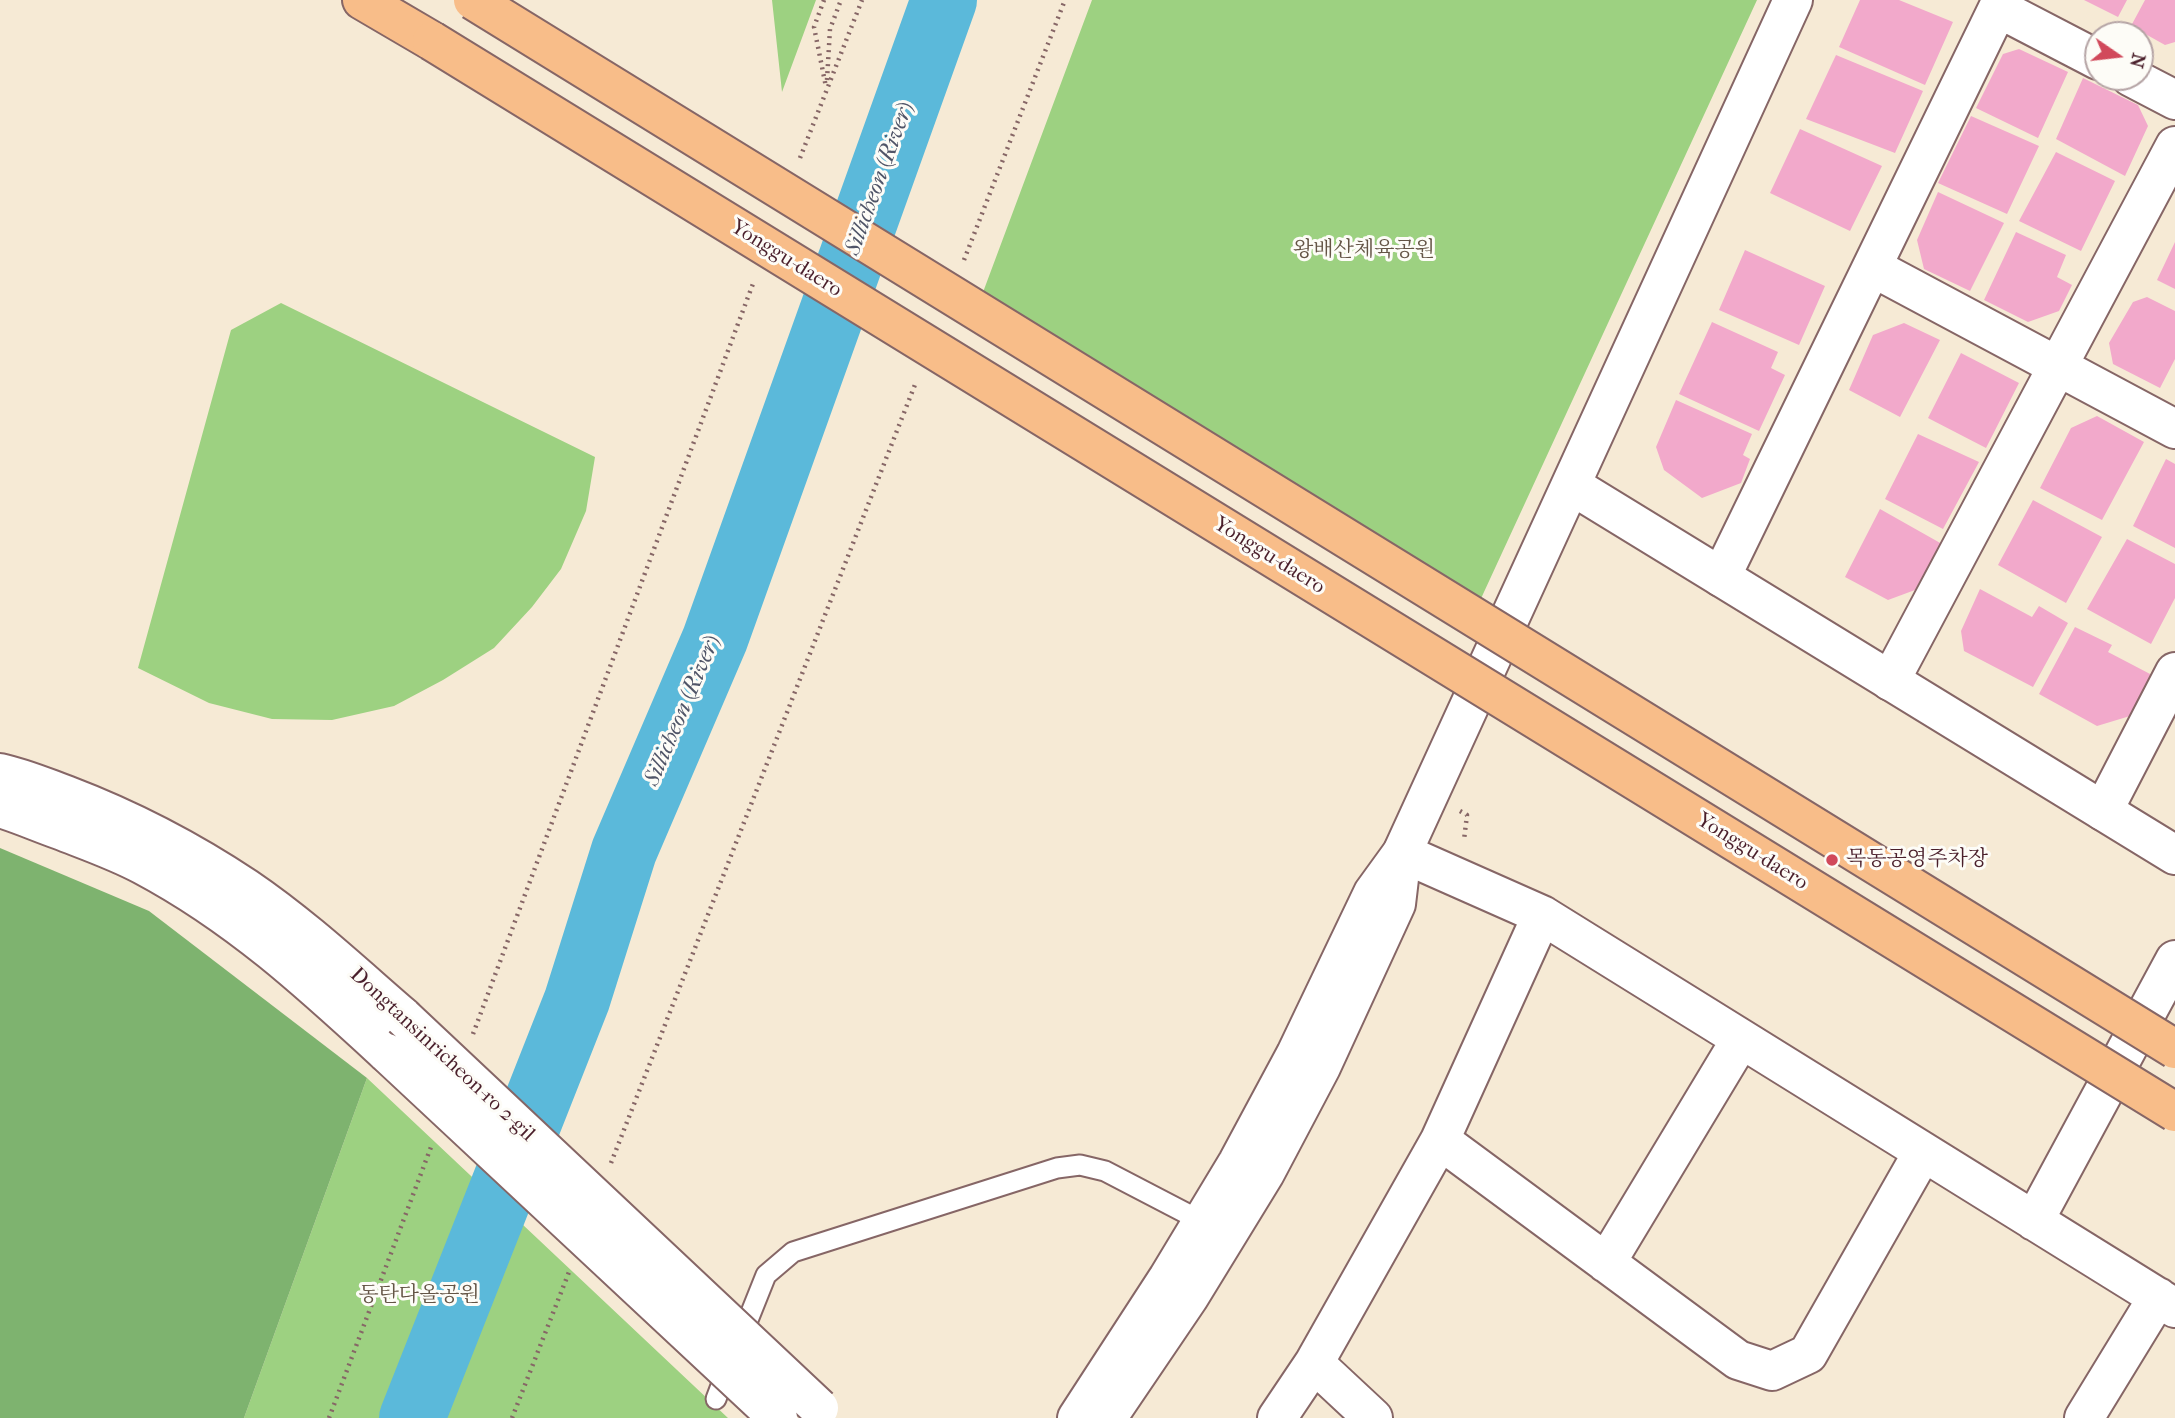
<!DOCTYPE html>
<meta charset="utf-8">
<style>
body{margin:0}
#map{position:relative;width:2175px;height:1418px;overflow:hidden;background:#f6ead5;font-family:"IM FELL French Canon",serif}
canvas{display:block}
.north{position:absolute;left:2084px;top:21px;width:70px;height:70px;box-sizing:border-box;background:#fdfcf7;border:2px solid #b5a4a5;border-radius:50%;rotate:104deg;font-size:19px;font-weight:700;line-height:28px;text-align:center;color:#4a1f2b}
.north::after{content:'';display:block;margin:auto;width:24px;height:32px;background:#d1495b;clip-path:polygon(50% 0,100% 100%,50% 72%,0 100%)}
</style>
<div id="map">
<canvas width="2175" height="1418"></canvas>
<div class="north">N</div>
</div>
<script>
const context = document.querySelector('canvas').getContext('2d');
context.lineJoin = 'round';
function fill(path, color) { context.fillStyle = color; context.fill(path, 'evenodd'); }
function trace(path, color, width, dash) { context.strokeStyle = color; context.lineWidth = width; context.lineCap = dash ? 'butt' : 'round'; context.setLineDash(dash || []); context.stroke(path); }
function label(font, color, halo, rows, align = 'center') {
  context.font = font + ' "IM FELL French Canon","Noto Serif KR",serif'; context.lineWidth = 6; context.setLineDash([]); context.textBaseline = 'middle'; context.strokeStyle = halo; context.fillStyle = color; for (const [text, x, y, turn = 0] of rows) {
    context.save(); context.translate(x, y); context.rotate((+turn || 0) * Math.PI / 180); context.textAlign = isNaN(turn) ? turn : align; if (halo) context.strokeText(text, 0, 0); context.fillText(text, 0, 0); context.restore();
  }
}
fill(new Path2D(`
 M772,0H816L782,92Z
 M1092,0H1757L1478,605L973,319Z
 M281,303L595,457L586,511L561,569L532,607L494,648L443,680L394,706L332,720L272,719L209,703L138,668L231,330Z
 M367,1078L728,1418H244Z`), '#9dd181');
fill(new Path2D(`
 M0,848L149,911L367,1078L244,1418H0Z`), '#7eb36f');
trace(new Path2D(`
 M412,1418L577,1000L624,851L715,639L944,0`), '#5bb9da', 66);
fill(new Path2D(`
 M1860,0H1899L1953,22L1925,85L1839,47Z
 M2084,0H2127L2118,17Z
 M2145,0H2175V42L2165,45L2131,26Z
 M2019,49L2068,72L2038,138L1976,108L2003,54Z
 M1836,55L1923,91L1895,153L1806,119Z
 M2083,78L2138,105L2148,126L2125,176L2056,139Z
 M1971,116L2039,146L2007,214L1938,183Z
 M1800,129L1882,166L1850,231L1770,193Z
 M2056,152L2115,181L2081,251L2019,221Z
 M1938,192L2004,223L1970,291L1924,269L1917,240Z
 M2016,232L2066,255L2057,277L2072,285L2059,311L2028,322L1984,300Z
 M2175,242V289L2157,280Z
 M1745,250L1825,286L1799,345L1719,310Z
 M2147,297L2175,311V359L2160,388L2113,364L2109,343L2133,302Z
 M1712,322L1778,352L1771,368L1785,375L1759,431L1679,394Z
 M1904,323L1940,340L1900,417L1849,390L1873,335Z
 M1961,353L2019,383L1986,448L1928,418Z
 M1676,400L1752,434L1743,455L1750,459L1741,483L1702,498L1664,470L1656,447Z
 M2097,416L2144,442L2102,520L2040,488L2071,428Z
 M1918,434L1979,462L1943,529L1885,499Z
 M2166,459L2175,464V548L2133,526Z
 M2033,500L2102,537L2066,603L1998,565Z
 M1880,509L1942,544L1915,590L1888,600L1845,577Z
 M2127,539L2175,564V598L2151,644L2087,609Z
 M1980,589L2032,617L2039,606L2068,623L2033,687L1964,651L1961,631Z
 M2075,627L2112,645L2108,652L2152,675L2130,716L2097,726L2039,694Z`), '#f2a9cb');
const service = new Path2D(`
 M740,1340L766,1275L793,1252L1057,1168L1080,1165L1105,1171L1203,1222
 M716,1399L728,1367`);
const minor = new Path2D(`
 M2131,77L2175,100
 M1872,267L2175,429
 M1721,577L1998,8L2098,60
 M1890,681L2175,146
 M2103,811L2175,672
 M1402,853L1542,915L2175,1308
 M1440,1140L1738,1360L1772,1371L1808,1354L1923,1152
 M2034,1221L2175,960
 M1606,1263L1741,1039
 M1314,1363L1373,1418
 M1277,1418L1314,1363L1440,1140L1542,915
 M2084,1418L2158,1297`);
const tertiary = new Path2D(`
 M1571,485L2175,855
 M0,773C23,778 44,787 66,795C129,819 189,850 246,888C302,926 352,973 403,1017
 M0,808C20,814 40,823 60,830C88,841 117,851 143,865C237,915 309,981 387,1053
 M1402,853L1793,0
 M1077,1418L1168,1278L1238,1162L1296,1054L1373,893L1402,853L1396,904L1321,1067L1265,1173L1189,1297L1107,1418`);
const trunk = new Path2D(`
 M362,0L432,41`);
trace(service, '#866666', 23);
trace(minor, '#866666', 42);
trace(tertiary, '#866666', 42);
trace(trunk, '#866666', 42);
trace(new Path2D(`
 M824,0L814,27L826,87
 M827,80L830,29L841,0
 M800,158L862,0
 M964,260L1065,0
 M1460,811L1467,815L1464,840
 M473,1034L754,281
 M611,1163L916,382
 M329,1418L431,1147
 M512,1418L569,1272`), '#866666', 4.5, [2, 5]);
trace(service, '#fff', 19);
trace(minor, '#fff', 38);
trace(tertiary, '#fff', 38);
trace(trunk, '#f8bd89', 38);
const tertiaryBridge = new Path2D(`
 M403,1017L819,1408
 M387,1053L778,1418`);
const trunkBridge = new Path2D(`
 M473,0L2175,1049
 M432,41L2175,1112`);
trace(tertiaryBridge, '#866666', 42, []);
trace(trunkBridge, '#866666', 42, []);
trace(tertiaryBridge, '#fff', 38);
trace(trunkBridge, '#f8bd89', 38);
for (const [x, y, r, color] of [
 [1832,860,7,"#d1495b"]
]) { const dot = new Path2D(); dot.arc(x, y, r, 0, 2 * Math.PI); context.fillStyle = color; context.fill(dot); trace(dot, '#fdfcf7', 2.5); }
label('21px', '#635445', '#fdfcf7', [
 ["왕배산체육공원",1364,251],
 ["동탄다올공원",419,1296]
]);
label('21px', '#4a1f2b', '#fdfcf7', [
 ["Yonggu-daero",786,259,32],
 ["Yonggu-daero",1269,556,32],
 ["Yonggu-daero",1752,852,32],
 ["Dongtansinricheon-ro 2-gil",442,1055,43]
]);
label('21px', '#4a1f2b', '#fdfcf7', [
 ["목동공영주차장",1846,860]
], 'left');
label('italic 23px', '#505568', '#fdfcf7', [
 ["Sillicheon (River)",880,179,-70],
 ["Sillicheon (River)",683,711,-67]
]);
</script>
